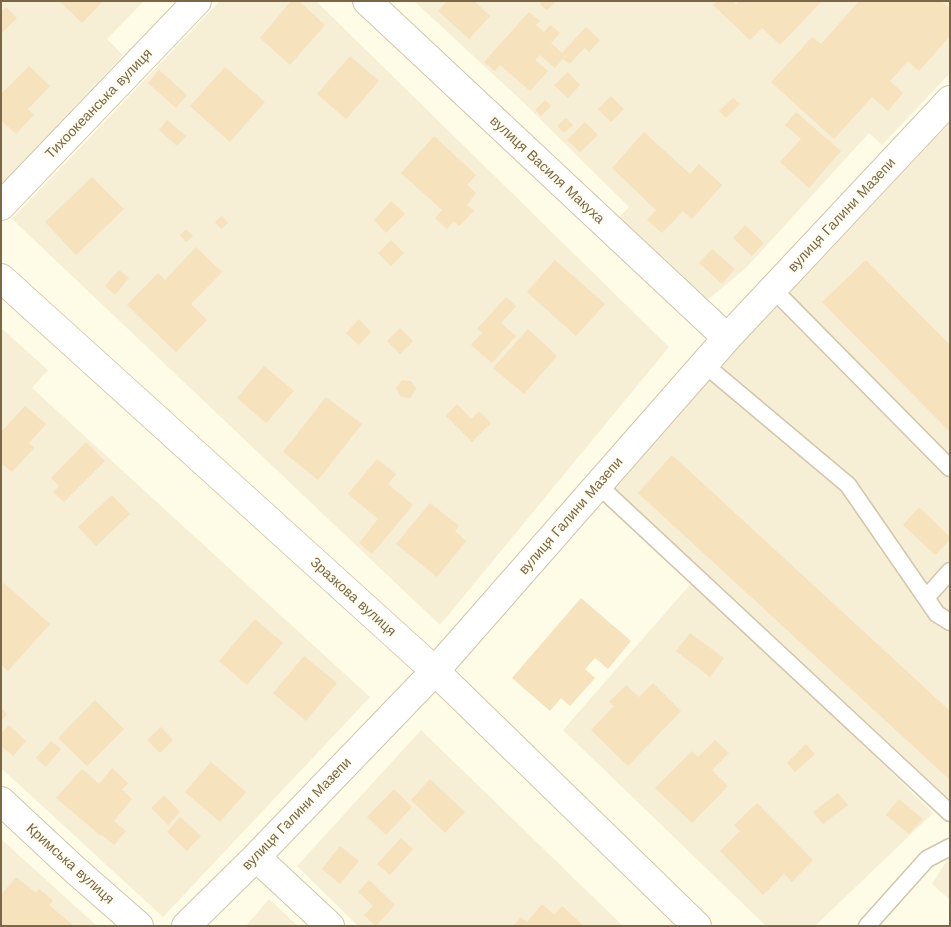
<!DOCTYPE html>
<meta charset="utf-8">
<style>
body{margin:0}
#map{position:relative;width:951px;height:927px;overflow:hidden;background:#fefbe7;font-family:"Work Sans",sans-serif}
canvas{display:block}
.frame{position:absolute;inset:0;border:2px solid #7b6748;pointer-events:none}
</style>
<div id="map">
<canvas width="951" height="927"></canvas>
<div class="frame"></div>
</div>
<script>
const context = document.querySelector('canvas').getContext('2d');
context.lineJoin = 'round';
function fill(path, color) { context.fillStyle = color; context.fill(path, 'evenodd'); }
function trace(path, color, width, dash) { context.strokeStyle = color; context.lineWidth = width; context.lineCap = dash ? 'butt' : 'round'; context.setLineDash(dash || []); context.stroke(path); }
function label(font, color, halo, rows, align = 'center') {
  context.font = font + ' "Work Sans",sans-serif'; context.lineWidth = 4; context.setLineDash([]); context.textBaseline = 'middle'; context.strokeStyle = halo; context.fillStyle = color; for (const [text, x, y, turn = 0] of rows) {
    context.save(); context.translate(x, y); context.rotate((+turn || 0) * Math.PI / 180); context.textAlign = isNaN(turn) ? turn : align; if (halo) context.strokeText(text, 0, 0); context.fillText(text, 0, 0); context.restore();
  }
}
fill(new Path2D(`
 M1,1H144L107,39L123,55L1,187Z
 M220,1H316L669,347L440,625L12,219Z
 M414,1H950V73L882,145L869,133L746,268L705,302L617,219L629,207L523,102Z
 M950,116V800L611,485L929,137Z
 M1,328L48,370L32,388L370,697L163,917L1,768Z
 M694,580L933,813L815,926H766L563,730Z
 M421,730L623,926H358L297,866Z
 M1,839L97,926H1Z
 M950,855V900L932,884Z
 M269,899L298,926H246Z`), '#f7efd5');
fill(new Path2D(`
 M59,1H103L82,23Z
 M291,1H299L325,25L290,65L260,38Z
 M447,1H474L490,16L469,39L438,11Z
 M542,1H556L547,10L540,4Z
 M717,1H733L736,4L739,1H822L780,45L762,28L750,40L713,5Z
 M859,1H941L950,9V36L919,71L908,61L890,81L903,93L888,111L872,97L834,139L771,82L812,37L821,44Z
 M6,7L17,18L1,34V12Z
 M529,12L540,21L536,25L544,32L550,25L560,33L551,43L562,53L586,27L600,40L589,52L584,48L570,64L563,59L567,56L566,55L555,68L540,55L535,60L548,71L530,91L500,65L495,71L484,62Z
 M350,56L379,81L346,119L317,94Z
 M29,66L50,86L28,109L34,115L16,134L1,120V94Z
 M225,67L265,102L230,142L190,106Z
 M159,70L187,95L176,108L148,83Z
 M568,72L580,85L568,98L554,85Z
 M611,96L624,109L611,122L598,109Z
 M733,98L740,104L726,118L719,111Z
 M545,100L551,106L541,116L535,110Z
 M796,112L841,151L809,188L780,162L801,139L785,125Z
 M566,118L573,125L564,133L557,126Z
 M167,120L186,136L177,146L159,130Z
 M585,122L598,135L580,152L567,140Z
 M644,132L690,174L699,164L722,185L692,219L683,211L662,233L647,220L656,210L612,168Z
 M434,136L476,175L467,185L476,193L467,205L474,211L459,226L454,221L447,229L435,218L442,210L401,173Z
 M92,177L124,209L76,255L45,222Z
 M391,201L405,214L386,233L374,220Z
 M222,216L228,223L221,229L215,222Z
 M745,225L764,243L752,256L733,238Z
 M186,229L193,236L186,242L180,235Z
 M391,240L404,253L391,266L378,253Z
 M196,247L222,272L191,304L207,320L176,352L127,305L158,273L165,280Z
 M712,249L735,269L722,284L699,263Z
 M555,260L605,304L576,336L527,292Z
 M866,260L950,345V432L822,302Z
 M119,270L129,278L115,295L105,286Z
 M506,297L516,306L501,323L516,336L492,363L471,345L482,333L477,329Z
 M359,319L371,332L359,345L346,333Z
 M400,328L413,341L400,354L387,341Z
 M528,329L557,356L524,394L493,368Z
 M264,366L294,391L266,423L237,398Z
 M402,380L411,381L416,389L410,398L401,397L396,388Z
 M326,397L362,424L318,480L283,452Z
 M457,404L471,419L479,411L491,423L472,442L446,416Z
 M25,406L46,424L29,443L34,448L12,472L1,463V432Z
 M86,442L105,461L64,502L53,492L59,486L51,478Z
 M672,455L950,711V780L638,493Z
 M377,459L396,474L388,484L413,505L372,554L359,543L378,519L348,494Z
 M112,495L130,514L96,546L78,527Z
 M430,503L459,526L455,531L466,541L437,577L396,544Z
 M919,507L950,537V540L935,555L903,525Z
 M4,583L50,624L8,671L1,664V587Z
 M581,598L631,641L608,669L595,658L585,669L595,678L570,706L561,698L550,711L512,678Z
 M255,619L283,643L247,685L219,661Z
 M690,633L724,658L710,677L676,651Z
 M304,656L337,683L306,721L273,693Z
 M653,683L681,711L628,766L591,730L614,706L609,702L626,685L639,697Z
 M95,700L124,729L87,766L58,738Z
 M1,708L7,714L1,721Z
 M9,725L26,741L13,756L1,746V734Z
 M161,727L173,740L160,753L147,740Z
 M715,740L729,753L712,770L728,786L692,823L655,788L692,751L698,757Z
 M51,741L61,749L46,767L36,758Z
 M806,744L815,754L795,772L787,763Z
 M211,762L246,792L220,822L185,792Z
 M112,768L128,783L122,790L132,799L114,821L126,831L114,845L102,835L101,836L56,798L82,769L99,784Z
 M430,779L465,812L445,833L411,800Z
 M394,789L412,807L386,835L367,817Z
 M838,793L848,805L823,824L813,812Z
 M164,795L180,812L168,825L151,808Z
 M899,799L923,819L909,834L886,815Z
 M757,803L813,860L792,882L784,874L763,895L720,851L740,831L734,825Z
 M180,817L201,836L187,851L167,832Z
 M401,838L413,849L390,875L377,864Z
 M340,846L359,861L340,884L322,869Z
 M16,877L36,893L39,889L53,900L49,905L74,926H1V895Z
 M369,880L395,905L376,926L364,915L373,906L358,892Z
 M542,904L554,915L562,906L584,926H513L521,917L527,922Z`), '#f6e2bc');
const lane = new Path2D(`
 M773,289L950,468
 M704,364L848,485L937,614L950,622
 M598,485L950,813
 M926,598L950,571
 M867,926L927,859L950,847`);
const street = new Path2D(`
 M367,1L727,338
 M1,206L197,1
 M1,801L74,869L139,926
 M256,857L330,926
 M186,926L256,857L435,671L727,338L950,100`);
const secondary = new Path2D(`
 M1,278L435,671L697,926`);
trace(lane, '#d2c6ab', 19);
trace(street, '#d2c6ab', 30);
trace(secondary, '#d5c8a9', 30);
trace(lane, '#fff', 16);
trace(street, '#fff', 28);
trace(secondary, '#fff', 28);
label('14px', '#7b6748', '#fffdef', [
 ["Тихоокеанська вулиця",99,104,-46],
 ["вулиця Василя Макуха",547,170,43],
 ["вулиця Галини Мазепи",842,215,-47],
 ["вулиця Галини Мазепи",571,516,-49],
 ["Зразкова вулиця",353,597,42],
 ["вулиця Галини Мазепи",297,814,-46],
 ["Кримська вулиця",70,864,42]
]);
</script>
